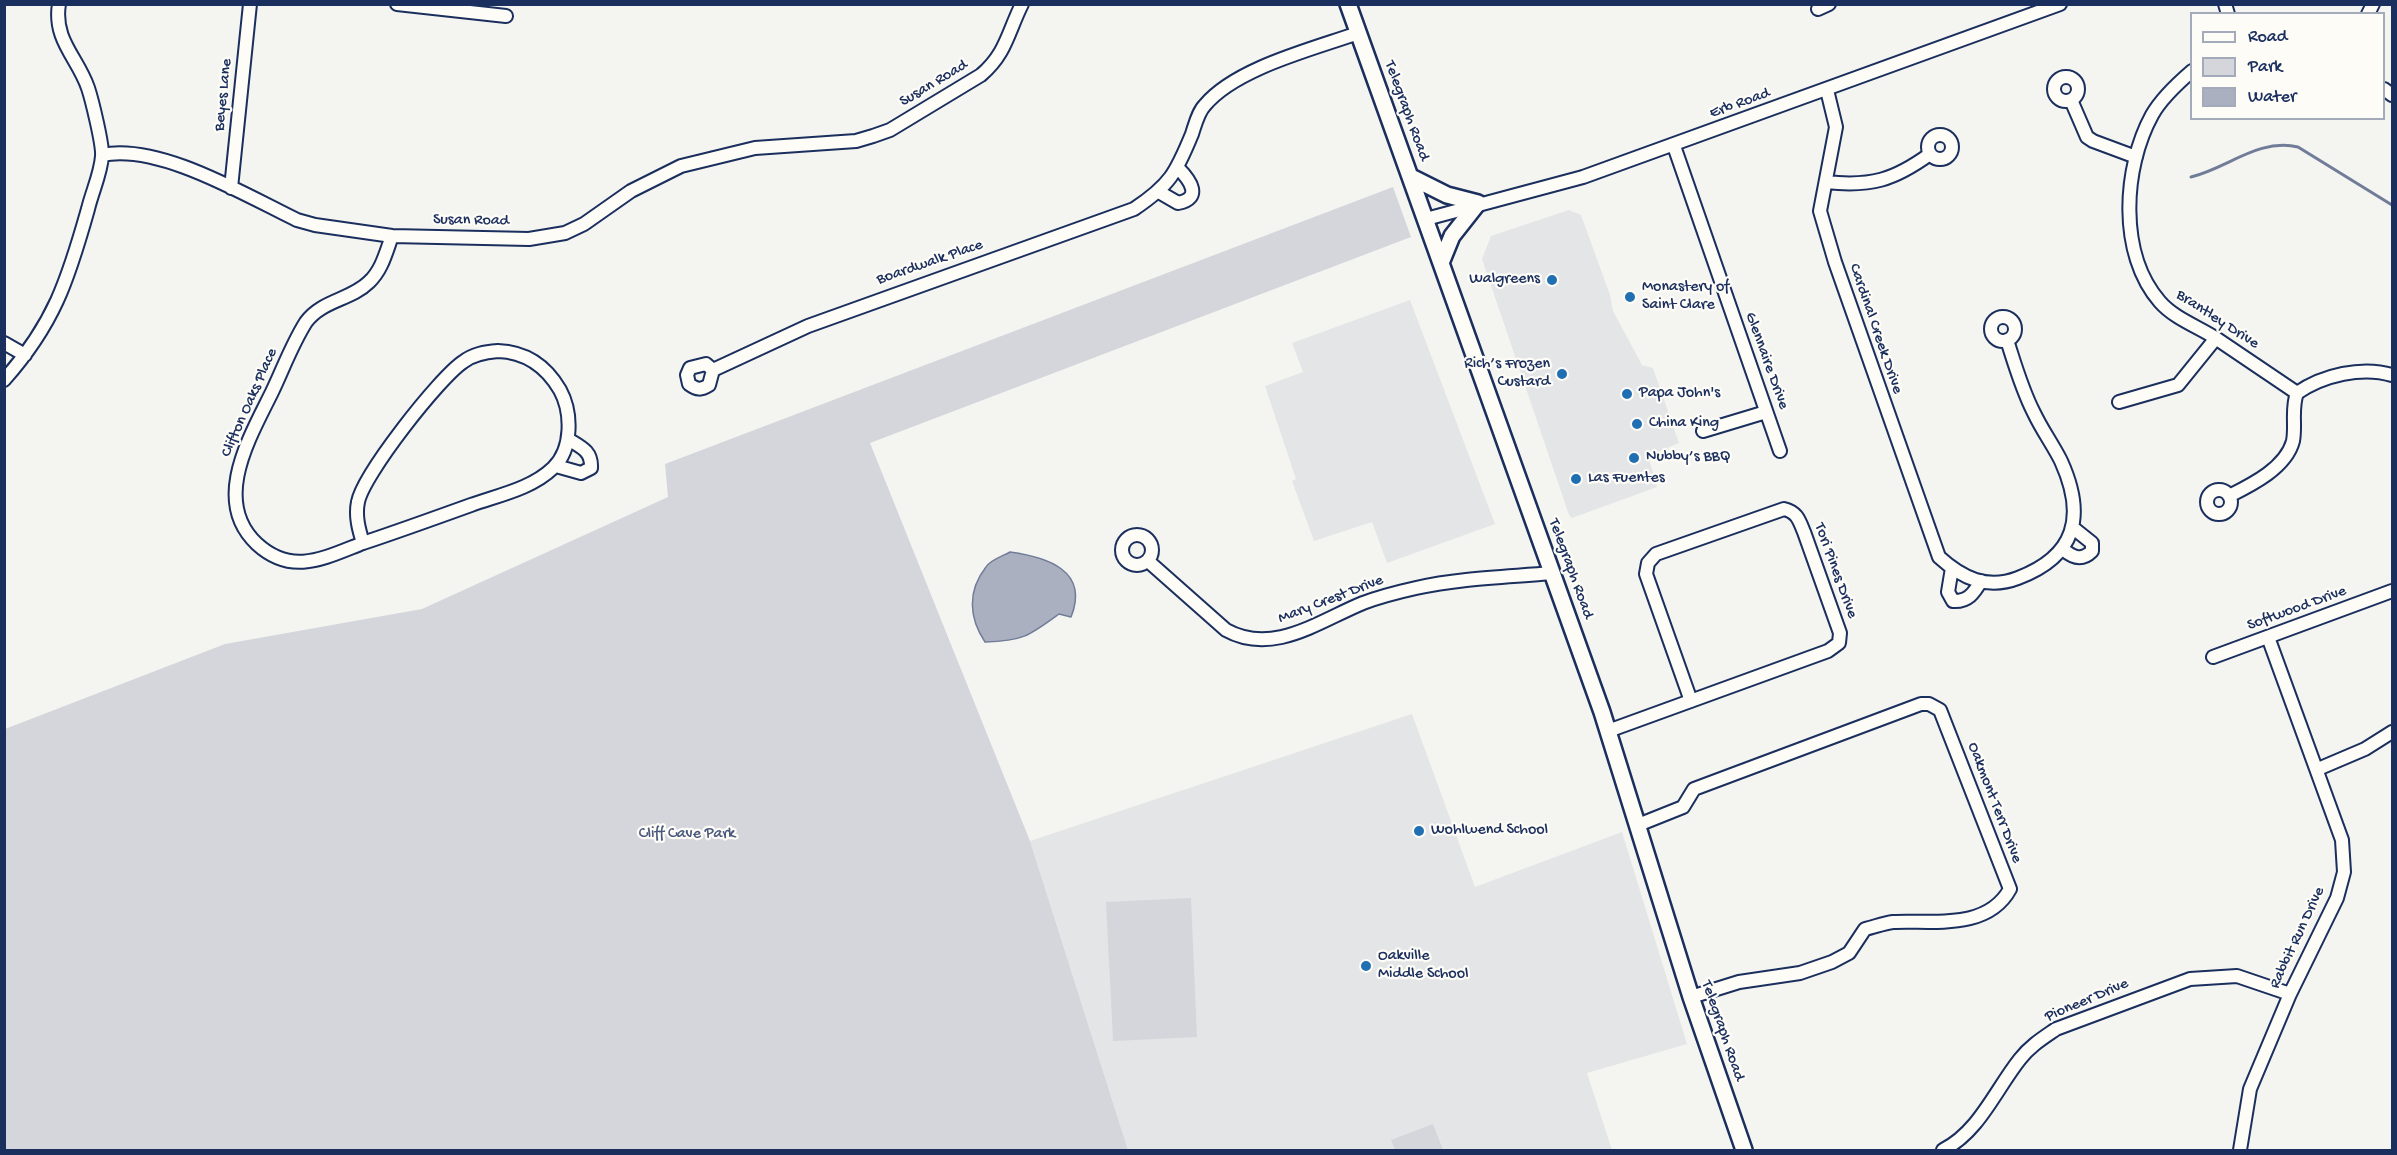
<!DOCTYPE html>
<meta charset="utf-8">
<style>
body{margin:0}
#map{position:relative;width:2397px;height:1155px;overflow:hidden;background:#f4f4f1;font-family:"Gochi Hand",sans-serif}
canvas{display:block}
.frame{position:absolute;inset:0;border:6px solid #1b2f5e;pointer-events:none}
.legend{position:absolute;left:2190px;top:12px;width:195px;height:108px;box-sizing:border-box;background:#fdfcf7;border:2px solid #a3aaba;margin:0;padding:8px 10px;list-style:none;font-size:18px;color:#1b2f5e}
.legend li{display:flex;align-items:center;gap:12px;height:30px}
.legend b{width:30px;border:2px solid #a3aaba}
</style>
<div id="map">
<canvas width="2397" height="1155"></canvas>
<div class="frame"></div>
<ul class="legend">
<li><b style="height:8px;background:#fdfcf7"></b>Road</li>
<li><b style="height:16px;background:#d4d6db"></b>Park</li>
<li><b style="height:16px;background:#aab0bf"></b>Water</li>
</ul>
</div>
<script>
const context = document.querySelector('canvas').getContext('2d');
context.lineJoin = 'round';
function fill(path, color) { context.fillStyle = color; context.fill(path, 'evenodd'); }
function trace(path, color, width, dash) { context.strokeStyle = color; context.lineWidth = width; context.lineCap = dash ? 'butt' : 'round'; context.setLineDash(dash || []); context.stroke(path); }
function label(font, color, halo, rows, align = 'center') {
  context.font = font + ' "Gochi Hand",sans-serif'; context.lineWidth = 4.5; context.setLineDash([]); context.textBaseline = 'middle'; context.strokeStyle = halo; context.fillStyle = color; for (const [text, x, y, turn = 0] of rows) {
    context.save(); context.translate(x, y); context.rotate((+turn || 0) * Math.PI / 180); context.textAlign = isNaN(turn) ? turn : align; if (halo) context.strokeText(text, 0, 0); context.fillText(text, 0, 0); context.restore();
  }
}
fill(new Path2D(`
 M1569,210L1581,215L1610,295L1613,311L1642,365L1653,368L1679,443L1648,456L1657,487L1572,518L1569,515L1482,259L1491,236Z
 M1410,300L1495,524L1387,563L1372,522L1314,541L1292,481L1296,479L1265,386L1303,372L1292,343Z
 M1412,714L1475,887L1622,832L1687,1044L1587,1073L1612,1150H1128L1030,841Z`), '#e4e5e6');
fill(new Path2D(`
 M1393,187L1411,237L870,443L1030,841L1128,1150H5V729L225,644L422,609L668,497L665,464Z
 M1191,898L1197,1037L1113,1041L1106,902Z
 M1433,1124L1443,1150H1395L1391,1140Z`), '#d4d6db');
const water = new Path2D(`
 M1010,552C1046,557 1090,570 1071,617L1059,614C1029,636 1023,641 985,642C969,618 967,591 986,567C990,560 1003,556 1010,552Z`);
fill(water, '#aab0bf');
trace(water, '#717c98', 1.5);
trace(new Path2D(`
 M2191,177C2228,168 2258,138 2298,147L2392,205`), '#717c98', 3);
const minor = new Path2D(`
 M397,4L506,16
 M2225,4L2228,14
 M1818,9L1829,4
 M2368,14L2373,4
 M2192,71C2178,83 2161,99 2152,115C2123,168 2118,254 2160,302C2175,319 2199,327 2217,339C2244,357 2270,375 2297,393
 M2054 89a12 12 0 1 1 24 0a12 12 0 1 1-24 0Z
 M2384,89L2392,95
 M1827,90L1836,127L1820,211L1835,262L1939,557C1962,578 1987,590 2018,578C2076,556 2086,516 2061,461C2053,445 2042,430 2034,413C2022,390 2015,365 2007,340
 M2071,100L2087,137L2093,141L2136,157
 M1928 147a12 12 0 1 1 24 0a12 12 0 1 1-24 0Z
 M1674,146L1780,451
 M102,155C159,143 245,195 297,220L315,225L392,236L529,239L565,233L584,224L631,191L681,166L755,148L856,141L873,136L890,130L981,75C1006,54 1008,32 1022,4
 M1826,182C1871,187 1894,180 1930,154
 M231,188L250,4
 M1159,192L1178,203C1203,198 1190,180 1178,168
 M1426,219L1583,177L2060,4
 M1991 329a12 12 0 1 1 24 0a12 12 0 1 1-24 0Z
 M4,343L25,355
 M498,351C525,352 546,366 560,390C572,412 573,449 553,468C531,489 499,495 471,505C435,518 399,531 363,543C359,530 355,516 358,502C363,475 439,378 463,362C473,354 485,352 498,351Z
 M713,370L706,364L690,368L687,375L689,384C697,390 701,390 709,385L713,370L808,326L1134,209C1170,185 1176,173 1192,134C1195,125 1198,112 1205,105C1236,68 1313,49 1358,33
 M4,380C54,324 68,280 88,209C92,192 101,173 102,156C103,145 92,100 88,88C78,58 53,40 59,4
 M2297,393C2323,375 2362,366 2392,375
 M2119,402L2178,385L2216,338
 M1703,431L1766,412
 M556,466L581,473L591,468C592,451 581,447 568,439
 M2207 502a12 12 0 1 1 24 0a12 12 0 1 1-24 0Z
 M2229,496C2251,485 2286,468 2293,441C2296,425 2291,409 2297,393
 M1122 550a15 15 0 1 1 30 0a15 15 0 1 1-30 0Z
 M363,543C324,558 292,576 257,544C211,501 250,437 272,392C283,369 292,344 306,322C322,300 351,300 369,282C382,270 386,252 392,236
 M2063,549C2073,558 2082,561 2092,551V543L2072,527
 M1148,561L1226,630C1273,656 1319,621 1363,603C1379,597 1398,592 1416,588C1460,578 1507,577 1552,573
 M1952,568L1948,592L1953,601C1968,602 1974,593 1981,581
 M2213,657L2392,591
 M1608,731L1828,651L1839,643L1840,633L1804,532C1799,520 1797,512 1784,509L1656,554L1648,563L1646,574L1691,701
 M2318,769L2365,749L2392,732
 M1638,825L1683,807L1694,789L1921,704H1929L1940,710L2010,889C1987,931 1931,920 1893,922C1884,923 1874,927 1865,929L1849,953L1832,962L1800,973L1739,982L1691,997
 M1943,1150C1979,1132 1996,1089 2020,1059C2030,1046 2043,1038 2056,1029L2190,979L2237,976L2290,994
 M2240,1150L2250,1089L2290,994L2337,898L2344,872L2342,840L2268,637`);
const major = new Path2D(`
 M1348,4L1602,712L1691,997L1744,1150
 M1411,177L1447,195L1478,203L1452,236L1441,263`);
trace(minor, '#1b2f5e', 16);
trace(major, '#1b2f5e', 20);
trace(minor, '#fdfcf7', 12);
trace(major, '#fdfcf7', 15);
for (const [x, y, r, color] of [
 [1552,280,6,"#1f6fb2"],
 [1630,297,6,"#1f6fb2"],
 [1562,374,6,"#1f6fb2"],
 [1627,394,6,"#1f6fb2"],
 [1637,424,6,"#1f6fb2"],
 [1634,458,6,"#1f6fb2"],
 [1576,479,6,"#1f6fb2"],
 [1419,831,6,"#1f6fb2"],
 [1366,966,6,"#1f6fb2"]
]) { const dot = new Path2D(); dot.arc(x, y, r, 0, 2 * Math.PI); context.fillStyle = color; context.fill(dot); trace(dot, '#fdfcf7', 2); }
label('16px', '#1b2f5e', '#fdfcf7', [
 ["Susan Road",934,84,-31],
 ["Beyes Lane",224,95,-84],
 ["Erb Road",1740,104,-20],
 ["Telegraph Road",1406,111,70],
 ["Susan Road",471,221,1],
 ["Boardwalk Place",930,263,-19],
 ["Brantley Drive",2217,320,33],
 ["Cardinal Creek Drive",1875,329,71],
 ["Glennaire Drive",1766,361,70],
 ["Clifton Oaks Place",250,403,-66],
 ["Telegraph Road",1570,569,70],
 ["Tori Pines Drive",1835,571,70],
 ["Mary Crest Drive",1331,600,-21],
 ["Softwood Drive",2297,609,-20],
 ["Oakmont Terr Drive",1994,803,69],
 ["Rabbit Run Drive",2298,938,-65],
 ["Pioneer Drive",2087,1001,-23],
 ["Telegraph Road",1722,1031,71]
]);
label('16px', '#1b2f5e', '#fdfcf7', [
 ["Walgreens",1540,280,"right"],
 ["Monastery of",1642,288],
 ["Saint Clare",1642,306],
 ["Rich’s Frozen",1550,365,"right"],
 ["Custard",1550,383,"right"],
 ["Papa John's",1639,394],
 ["China King",1649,424],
 ["Nubby’s BBQ",1646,458],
 ["Las Fuentes",1588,479],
 ["Wohlwend School",1431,831],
 ["Oakville",1378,957],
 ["Middle School",1378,975]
], 'left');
label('16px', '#49597d', '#fdfcf7', [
 ["Cliff Cave Park",687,835]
]);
</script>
